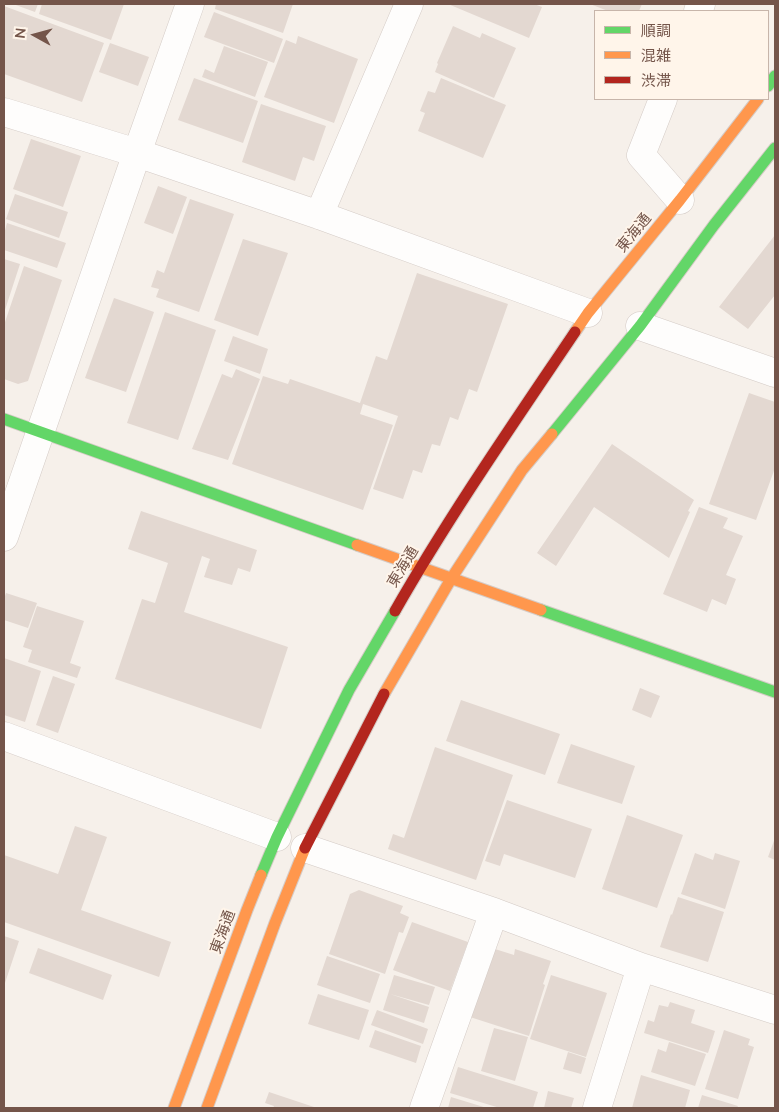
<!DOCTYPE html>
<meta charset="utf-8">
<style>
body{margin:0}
#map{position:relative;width:779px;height:1112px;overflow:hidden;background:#f6f0ea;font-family:Mulish,"Noto Sans JP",sans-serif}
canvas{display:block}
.frame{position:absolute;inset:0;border:5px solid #74554a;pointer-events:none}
.legend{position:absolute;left:594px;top:10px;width:175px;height:90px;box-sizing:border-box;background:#fff5ea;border:1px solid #c7b5aa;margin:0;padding:6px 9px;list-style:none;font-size:15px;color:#74554a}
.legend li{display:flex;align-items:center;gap:10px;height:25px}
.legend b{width:25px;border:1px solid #c7b5aa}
.north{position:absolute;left:10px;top:10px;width:50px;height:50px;-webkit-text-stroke:4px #fff5ea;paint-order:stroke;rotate:277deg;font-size:14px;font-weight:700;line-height:20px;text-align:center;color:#74554a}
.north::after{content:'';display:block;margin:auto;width:18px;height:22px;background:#74554a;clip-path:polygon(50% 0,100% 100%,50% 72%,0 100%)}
</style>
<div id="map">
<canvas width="779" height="1112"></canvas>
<div class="frame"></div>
<ul class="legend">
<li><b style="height:6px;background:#63d668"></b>順調</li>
<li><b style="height:6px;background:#ff974d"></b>混雑</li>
<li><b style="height:6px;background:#b3261e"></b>渋滞</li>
</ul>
<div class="north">N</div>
</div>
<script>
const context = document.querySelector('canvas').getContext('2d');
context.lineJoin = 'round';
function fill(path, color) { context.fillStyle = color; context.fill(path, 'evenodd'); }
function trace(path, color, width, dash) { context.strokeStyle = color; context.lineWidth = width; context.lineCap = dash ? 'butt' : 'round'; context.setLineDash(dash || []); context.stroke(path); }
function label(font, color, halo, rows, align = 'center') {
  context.font = font + ' Mulish,"Noto Sans JP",sans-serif'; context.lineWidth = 4; context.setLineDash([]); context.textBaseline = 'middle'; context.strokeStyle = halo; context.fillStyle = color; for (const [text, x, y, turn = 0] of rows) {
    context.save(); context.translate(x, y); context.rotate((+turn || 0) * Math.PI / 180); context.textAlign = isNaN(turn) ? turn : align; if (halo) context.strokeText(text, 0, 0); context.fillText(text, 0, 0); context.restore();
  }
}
fill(new Path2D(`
 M13,4H38L35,12Z
 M42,4H124L111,40L39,14Z
 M216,4H293L283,33L215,9Z
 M448,4H534L542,7L529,38Z
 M590,4H642L639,11H608Z
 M4,6L104,43L82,102L4,74Z
 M214,12L283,39L274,63L204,37Z
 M453,26L480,38L482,33L516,48L494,98L435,72L438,64L437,63Z
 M298,36L358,59L334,123L264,97L286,40L296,44Z
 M110,43L149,57L138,86L99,72Z
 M224,46L268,62L255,97L202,77L205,69L214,73Z
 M194,78L258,101L243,143L178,120Z
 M441,78L506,105L483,158L418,131L425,113L420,111L428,91L435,93Z
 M261,104L326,126L314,161L303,157L295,181L242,162Z
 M31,139L81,156L63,207L13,189Z
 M158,186L187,197L173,234L144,223Z
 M15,194L68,212L59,238L6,219Z
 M190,199L234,214L199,312L156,297L159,289L151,287L157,270L164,273Z
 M7,223L66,243L57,268L4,250V234Z
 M775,235V295L748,329L719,307Z
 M243,239L288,253L258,336L214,320Z
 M4,259L20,264L4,313Z
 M24,266L62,280L28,381L18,384L4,379V325Z
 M417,273L508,304L477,392L469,389L458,420L450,417L440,446L432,444L422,473L413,470L403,499L373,489L398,416L363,404L360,414L393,425L363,510L232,464L263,376L288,384L290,379L360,403L376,356L387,360Z
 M114,298L154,312L126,392L85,378Z
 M165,312L216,330L178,440L127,423Z
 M233,336L268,349L260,374L224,361Z
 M236,369L260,379L228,460L192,449L222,374L232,378Z
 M749,393L775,402V468L756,520L709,504Z
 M612,444L694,500L688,511L690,512L669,558L594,507L556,566L537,553Z
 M699,507L728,518L723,528L743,536L726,575L736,579L726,605L712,599L707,612L663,594Z
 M141,511L257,550L250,572L238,568L232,585L204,577L210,559L202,556L184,612L288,647L261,729L115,679L142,599L155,603L168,563L128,549Z
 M6,593L37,603L28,628L4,620V599Z
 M37,606L84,621L70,663L81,667L77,678L28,662L32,650L23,647Z
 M4,658L41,671L25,722L4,715Z
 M53,676L75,684L58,733L36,725Z
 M640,688L660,696L651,718L632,710Z
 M461,700L560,734L545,775L446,741Z
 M571,744L635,766L622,804L557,783Z
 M435,747L513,775L476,880L388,849L393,834L404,838Z
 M507,800L592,829L575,878L504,854L500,866L485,861Z
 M627,815L683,835L657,908L602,889Z
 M75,826L107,837L81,910L171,942L159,977L4,922V855L58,874Z
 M775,838V860L768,857Z
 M695,853L713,860L715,853L740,861L725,909L681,894Z
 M359,890L403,906L400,913L409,917L403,933L399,932L385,974L329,954L350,894Z
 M678,897L724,912L708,962L660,947L671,914L672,915Z
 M412,922L468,942L450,991L393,970Z
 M4,936L19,941L4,986Z
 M38,948L112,975L103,1000L29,973Z
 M495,949L514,955L515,949L551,961L543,984L545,985L529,1036L470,1017L486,967L489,968Z
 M327,956L380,974L370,1003L317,985Z
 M394,975L435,987L429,1005L390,994L429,1007L424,1023L383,1010Z
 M551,975L607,993L586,1057L530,1039Z
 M318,994L369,1010L359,1040L308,1024Z
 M670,1002L695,1010L691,1023L715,1031L708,1053L644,1033L648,1020L654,1022L659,1005L668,1007Z
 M377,1010L428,1029L423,1044L371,1025Z
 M494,1028L528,1037L515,1081L481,1071Z
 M375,1030L421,1046L416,1063L369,1047Z
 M724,1030L750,1039L748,1045L754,1047L738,1099L705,1089Z
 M669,1042L706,1054L695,1086L651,1072L658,1049L666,1052Z
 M568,1052L586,1058L581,1074L563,1069Z
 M458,1067L538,1092L533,1108H500L450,1093Z
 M641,1075L690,1090L685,1108H632Z
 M548,1091L574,1098L571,1108H544Z
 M269,1092L317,1108H273L274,1106L265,1103Z
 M702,1095L738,1106L737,1108H698Z
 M451,1097L487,1108H448Z`), '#e3d8d1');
const street = new Path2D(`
 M698,11L701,4
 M663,99L641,155L680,200
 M4,112L137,153L319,215L588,313
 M319,215L409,4
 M640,326L775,373
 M4,537L137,153L190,4
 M4,736L277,837
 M305,848L494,912L641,967L775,1010
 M424,1108L494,912
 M597,1108L641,967`);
const fast = new Path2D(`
 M768,86L775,76
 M4,419L357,545
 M552,434L640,326L714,225L775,148
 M541,610L775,692
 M261,875L277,837L349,690L395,611`);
const slow = new Path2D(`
 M575,332L588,313L680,200L758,99
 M357,545L541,610
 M384,694L451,579L522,470L552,434
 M174,1108L247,910L261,875
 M207,1108L275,923L305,848`);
const jam = new Path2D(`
 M395,611C450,515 513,424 575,332
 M305,848L384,694`);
trace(street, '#d4cbc6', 29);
trace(fast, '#d5cbc6', 13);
trace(slow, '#d5cbc6', 13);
trace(jam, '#d5cbc6', 13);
trace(street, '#fefdfc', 28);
trace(fast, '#63d668', 11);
trace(slow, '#ff974d', 11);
trace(jam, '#b3261e', 11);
label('15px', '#74554a', '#fff5ea', [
 ["東海通",634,233,-51],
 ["東海通",403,567,-59],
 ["東海通",223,932,-70]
]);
</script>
